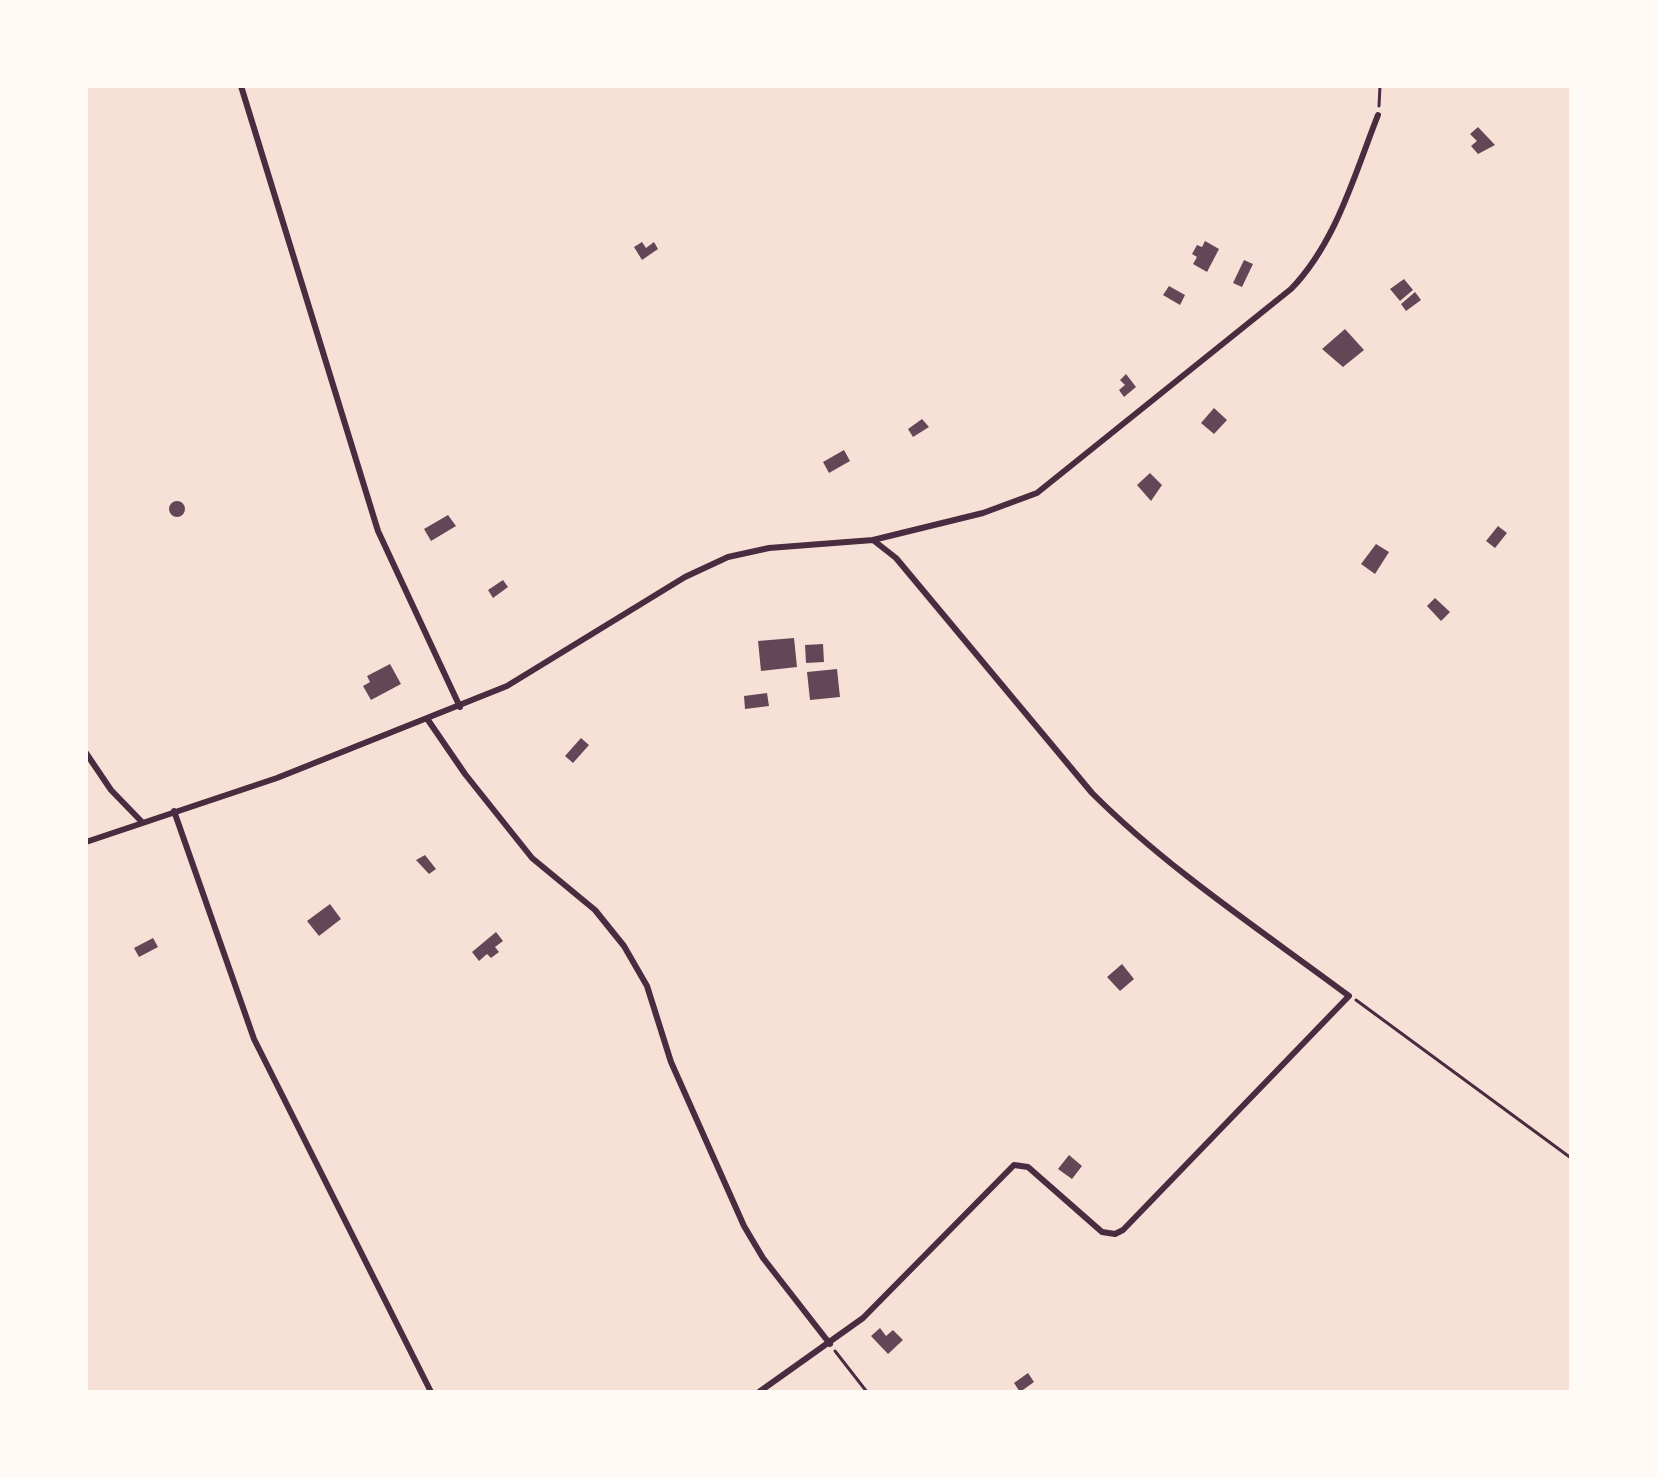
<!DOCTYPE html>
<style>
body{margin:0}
#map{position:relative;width:1657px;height:1478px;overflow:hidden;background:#f7e1d7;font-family:"IBM Plex Serif",serif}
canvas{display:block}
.frame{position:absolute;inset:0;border:88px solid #fffaf5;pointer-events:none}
</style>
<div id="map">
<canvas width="1657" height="1478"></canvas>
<div class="frame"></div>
</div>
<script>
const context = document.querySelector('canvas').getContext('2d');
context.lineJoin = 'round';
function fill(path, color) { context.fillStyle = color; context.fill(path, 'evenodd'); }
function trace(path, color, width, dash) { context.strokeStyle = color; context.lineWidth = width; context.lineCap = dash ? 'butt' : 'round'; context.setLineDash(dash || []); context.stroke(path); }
fill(new Path2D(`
 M1478,127L1495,145L1478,154L1471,146L1477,141L1470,134Z
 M1205,241L1219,249L1207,272L1193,264L1197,257L1192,254L1197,245L1202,247Z
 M642,242L646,248L654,242L658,249L642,260L634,247Z
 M1244,260L1253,264L1242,287L1233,283Z
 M1404,279L1413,290L1400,301L1390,289Z
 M1169,286L1185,295L1180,305L1163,295Z
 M1415,292L1421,300L1406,311L1401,304Z
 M1345,329L1364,350L1343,367L1322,349Z
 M1126,374L1136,387L1124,397L1119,390L1125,385L1120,380Z
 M1214,408L1227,420L1214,434L1201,423Z
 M922,419L929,427L913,437L908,429Z
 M844,450L850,461L829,473L823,462Z
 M1150,473L1162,485L1151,501L1137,485Z
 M169 509a8 8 0 1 1 16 0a8 8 0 1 1-16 0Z
 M448,515L456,526L431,541L424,529Z
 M1498,526L1507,533L1495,548L1486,541Z
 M1376,544L1389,552L1375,574L1361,564Z
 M503,580L508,587L493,598L488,590Z
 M1435,598L1450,612L1441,621L1427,606Z
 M794,638L797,667L761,671L758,641Z
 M823,644L824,662L806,663L805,645Z
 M390,664L401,684L371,700L363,686L370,682L367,676Z
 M837,669L840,697L810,700L807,672Z
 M767,693L769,706L745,709L744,696Z
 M581,738L589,745L573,763L565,756Z
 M425,855L436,869L429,874L416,860Z
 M330,904L341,919L319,936L307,921Z
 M496,932L503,941L495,947L499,952L491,958L487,954L479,961L472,952Z
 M153,938L158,947L139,957L134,948Z
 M1122,964L1134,979L1120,991L1107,977Z
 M1069,1155L1082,1166L1072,1179L1058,1169Z
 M880,1328L886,1336L893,1330L903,1340L888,1354L871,1336Z
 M1028,1373L1034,1382L1020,1392L1014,1383Z`), '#644757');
trace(new Path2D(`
 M1379,106L1380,86
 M1356,1000L1571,1158
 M835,1351L867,1392`), '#4a2c40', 3);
trace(new Path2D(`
 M241,86L378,531L460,707
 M873,540L983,513L1037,493L1291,289C1336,243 1355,173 1378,115
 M428,720L465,774L532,858L595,910L624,946L647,986L671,1062L744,1226L763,1258L830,1344
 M86,753L111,790L141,821
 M174,811L254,1039L431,1392
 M86,842L277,778L507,686L685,577L728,557L769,548L873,540L896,558L1092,793C1169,870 1262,931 1349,996L1123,1230L1115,1234L1102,1232L1028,1167L1014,1165L863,1318L759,1392`), '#4a2c40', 6);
</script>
